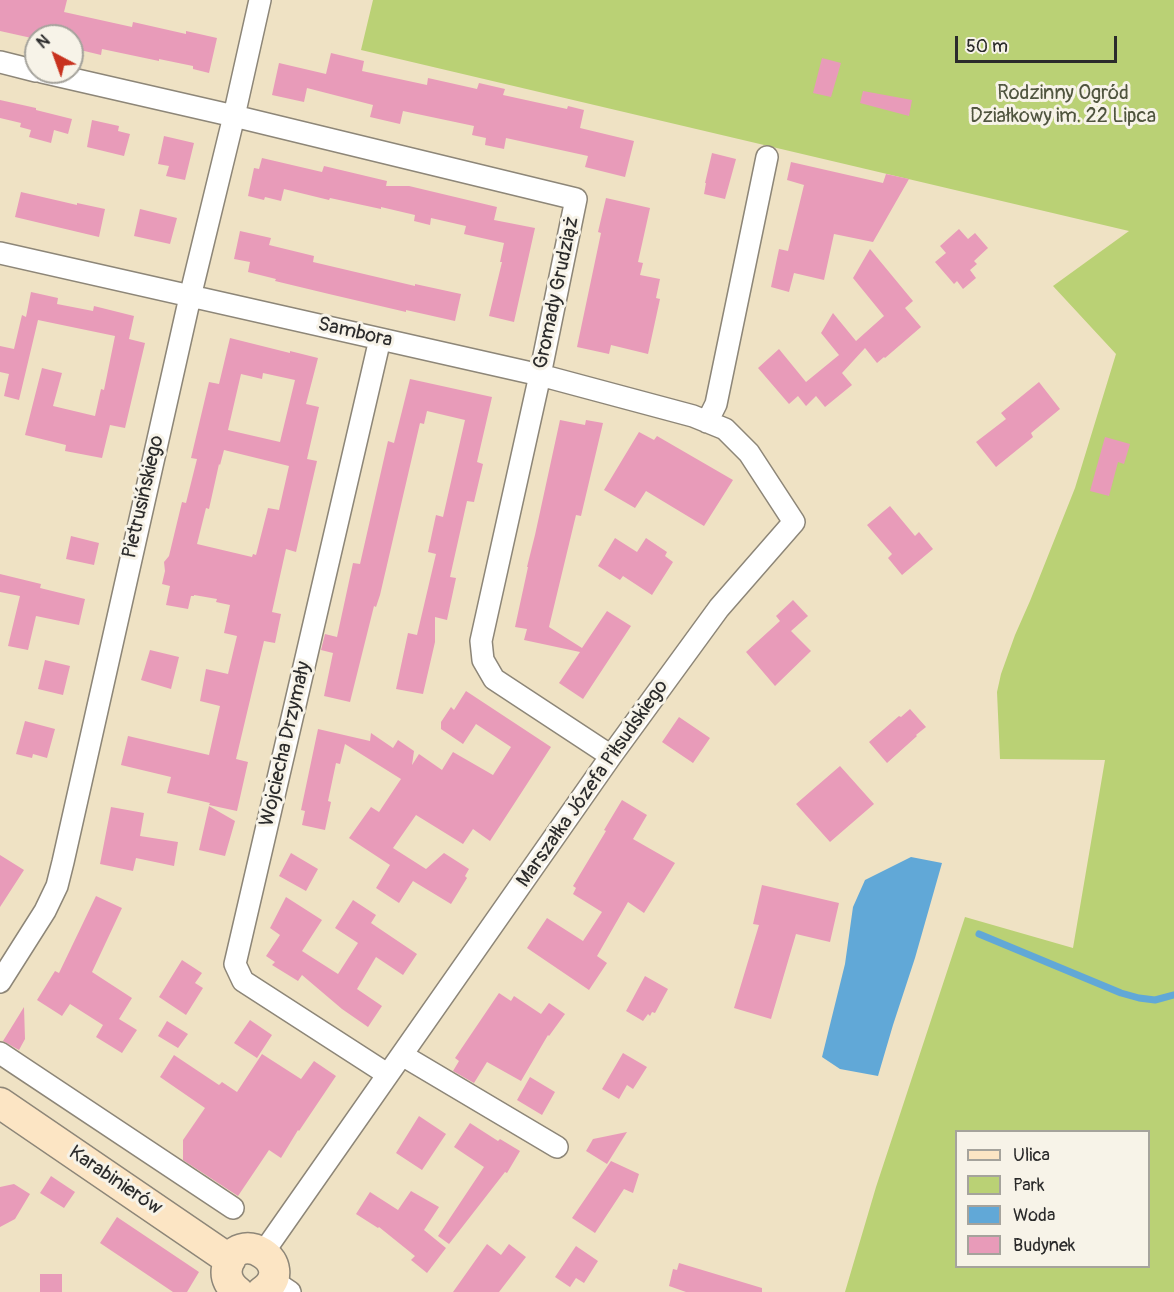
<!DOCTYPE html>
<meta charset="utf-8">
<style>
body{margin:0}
#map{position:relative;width:1174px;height:1292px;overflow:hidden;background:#efe2c4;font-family:Pangolin,sans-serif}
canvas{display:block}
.legend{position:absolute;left:955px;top:1130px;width:195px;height:138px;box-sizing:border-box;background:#f7f3e8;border:2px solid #a5a39c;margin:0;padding:8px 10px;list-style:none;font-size:18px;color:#2b2b2b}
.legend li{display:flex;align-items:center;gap:12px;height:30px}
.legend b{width:30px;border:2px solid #a5a39c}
.north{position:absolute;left:24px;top:24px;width:60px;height:60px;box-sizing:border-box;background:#f7f3e8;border:2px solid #a5a39c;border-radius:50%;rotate:319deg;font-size:16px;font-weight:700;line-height:24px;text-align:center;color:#2b2b2b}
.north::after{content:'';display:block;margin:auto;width:21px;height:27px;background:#c8321e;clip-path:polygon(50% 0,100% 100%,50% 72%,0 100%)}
.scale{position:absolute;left:955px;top:36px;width:162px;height:27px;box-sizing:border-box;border:3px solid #2b2b2b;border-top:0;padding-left:8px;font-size:18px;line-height:21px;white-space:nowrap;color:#2b2b2b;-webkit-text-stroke:4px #f7f3e8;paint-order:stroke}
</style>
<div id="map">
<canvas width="1174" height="1292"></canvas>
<ul class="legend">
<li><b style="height:8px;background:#fce5c4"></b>Ulica</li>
<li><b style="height:16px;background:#bad175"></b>Park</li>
<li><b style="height:16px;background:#61a8d7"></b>Woda</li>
<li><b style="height:16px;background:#e89bb9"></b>Budynek</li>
</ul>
<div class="north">N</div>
<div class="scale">50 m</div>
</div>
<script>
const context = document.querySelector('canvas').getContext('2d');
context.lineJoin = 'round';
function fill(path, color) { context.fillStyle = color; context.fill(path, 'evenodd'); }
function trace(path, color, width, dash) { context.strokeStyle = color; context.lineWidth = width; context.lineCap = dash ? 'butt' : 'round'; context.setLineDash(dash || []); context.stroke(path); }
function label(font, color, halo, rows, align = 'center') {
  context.font = font + ' Pangolin,sans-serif'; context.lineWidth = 6; context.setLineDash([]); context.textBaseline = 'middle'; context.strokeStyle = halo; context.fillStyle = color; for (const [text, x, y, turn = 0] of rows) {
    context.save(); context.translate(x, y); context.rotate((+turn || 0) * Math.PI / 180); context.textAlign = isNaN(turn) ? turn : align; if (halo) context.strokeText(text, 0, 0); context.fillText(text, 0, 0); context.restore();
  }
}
fill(new Path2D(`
 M373,0H1174V1292H845L876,1187L965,917L1073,948L1105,760L1000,759L997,692L1001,674L1015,635L1030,601L1075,488L1116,354L1053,286L1129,231L361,50ZM956,1132H1148V1266H956Z`), '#bad175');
fill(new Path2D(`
 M911,857L942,863L915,958L893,1025L878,1076L840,1069L822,1057L845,964L853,907L865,880Z`), '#61a8d7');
trace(new Path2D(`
 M979,934L1121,993L1139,998L1155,1000L1174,995`), '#61a8d7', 7);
fill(new Path2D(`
 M0,0H67L64,12L132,27L133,22L186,34V31L217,38L209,73L193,69V66L159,59V61L102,49L101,55L72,48V36H36V39L0,31Z
 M331,53L364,61L362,71L427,85L428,78L477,89L479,83L505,89L503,95L567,109L568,106L584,110L580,128L634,141L625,177L585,167L588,156L506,138L504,149L485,145L486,138L472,135L474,126L403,111L400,124L370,117L373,105L307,88L304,102L272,95L279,63L326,74Z
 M822,58L841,63L831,97L813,93Z
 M863,91L912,100L909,116L860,103Z
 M0,100L36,108V110L72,119L68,134L54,130L51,143L29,137L31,130L20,127L21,123L0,118Z
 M92,120L119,126L118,131L130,134L124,156L87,147Z
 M164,136L194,143L185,180L166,176L169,166L158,164Z
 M712,153L736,159L725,199L704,194L706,183H705Z
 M262,158L322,172L324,166L387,181L386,186H409L497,207L494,220L535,228L514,322L489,316L502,262H500L504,243L464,234L466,226L431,218L430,225L414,221L415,215L381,207V209L330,198L329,200L284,189L281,201L265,197L264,200L248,196L254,168L259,169Z
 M791,162L883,183L886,174L909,179L873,242L834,234L824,280L794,273L789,292L771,287L779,249L788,251L804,185L787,180Z
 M21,192L77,205V203L105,209L99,237L15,217Z
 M606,198L650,208L638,262L643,263L640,275L660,279L656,298L660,299L648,354L611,345L609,354L577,347L601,233L598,232Z
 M140,209L177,218L170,244L134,236Z
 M959,229L968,239L975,233L988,248L974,261L977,264L970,270L976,278L963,289L957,281L954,284L935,262L946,253L940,246Z
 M240,231L271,238L269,245L314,256L313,262L415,286V284L461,294L455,321L406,310V312L329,294L275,281L276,279L248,272L250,262L234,259Z
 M870,249L913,301L905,308L921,327L885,358L884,357L877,363L865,348L842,373L852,385L825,407L816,396L806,406L798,396L789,404L758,368L779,349L806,382L839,355L821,333L833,313L856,341L884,316L853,278Z
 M31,292L58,298L57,304L93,311L94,306L134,316L129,339L145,343L125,428L110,425L102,458L65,451L66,445L25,435L42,368L62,373L53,406L95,416L101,389L104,390L115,336L38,320L19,400L4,396L9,374L0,372V346L14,349L22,315L26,317Z
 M230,338L290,353V351L318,358L306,404L319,407L307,459L317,461L310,491L296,552L286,549L272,612L281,614L275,643L264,641L236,759L248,762L237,811L209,805L210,803L167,793L171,777L121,765L128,736L209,755L220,706L200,701L206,669L228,674L237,636L224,633L230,605L216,602L217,599L194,595V596H191L188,609L166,605L170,586L162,584L165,571L164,562L169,556L182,502L186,503L197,459L191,458L209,382L219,384ZM263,373L295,380L280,442L228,430L241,374L262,379ZM224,450L289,466L279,510L268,508L256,555L253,554L252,557L197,544L206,508L209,509L219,464L220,465Z
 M410,379L492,397L477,462L483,464L474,502L467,501L450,577L456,578L447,620L435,617V642L423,694L396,689L408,633L417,635L436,554L428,552L436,515L443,517L465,420L427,411L424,424L420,423L380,595L376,607L374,606L350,702L324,696L333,653L321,650L325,634L337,637L353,563L360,564L388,441L394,443Z
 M1039,382L1060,409L1031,433L1033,437L996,467L976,442L1006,419L1001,413Z
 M560,420L585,425L586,420L603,423L581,516L576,515L549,627L582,648L607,611L631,626L583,699L559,683L580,652L524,640L527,629L515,627L528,567H527L535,535Z
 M639,432L654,440L657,436L733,480L704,526L646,491L635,508L604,490Z
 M1105,437L1130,444L1124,464L1118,462L1109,496L1090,491Z
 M890,506L915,536L919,532L933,549L902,575L888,558L892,554L867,525Z
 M71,536L99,543L94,565L66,559Z
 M615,538L637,552L646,538L667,552L665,556L673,562L652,595L623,576L620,580L598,566Z
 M0,574L41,584L40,588L85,599L79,625L36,616L28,650L8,646L20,596L0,592Z
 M793,600L808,616L791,631L811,651L775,686L746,652L780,621L776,616Z
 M150,650L179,657L171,689L141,680Z
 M45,660L70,666L63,695L38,689Z
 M466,691L551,747L490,841L473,829L463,844L416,815L393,848L426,869L444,853L469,869L465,876L467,878L451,904L413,881L399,903L376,888L390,865L349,838L371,807L379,812L401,779L345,744L340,764L336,763L328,801L331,802L325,830L302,825L305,811L301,810L318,729L370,741L371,733L393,748L398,740L414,751L412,765L419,754L442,770L453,752L493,775L511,747L476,724L463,744L441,729V722L451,707L454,710Z
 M910,709L926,727L916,735L917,736L887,763L869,742L899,716L901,717Z
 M679,717L710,738L693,763L662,742Z
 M25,721L55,729L47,758L33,754L32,758L16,754Z
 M840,766L874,804L830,842L796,804Z
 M622,800L647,815L633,839L675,863L644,913L628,902L597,956L607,963L589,990L527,948L547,918L583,941L602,912L573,894L576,888L573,886L606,831L604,830Z
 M209,806L235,821L225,856L199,850Z
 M111,807L144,813L140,836L178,842L174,866L136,858L133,871L100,864Z
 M291,853L318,869L306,891L279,876Z
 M0,855L24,870L0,907Z
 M762,885L839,903L830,942L796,934L771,1019L734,1008L759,925L753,924Z
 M96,896L122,908L92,972L132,998L119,1019L137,1030L122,1053L96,1037L103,1025L70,1004L62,1016L37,1000L55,971L59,973Z
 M286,897L322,920L302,951L338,974L358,943L335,928L353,900L376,915L371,923L417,954L403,975L376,957L357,989L382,1006L368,1027L342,1009L302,975L298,981L272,965L275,962L266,956L280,935L270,928Z
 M182,960L202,973L195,983L203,988L186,1015L159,997Z
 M645,976L668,989L655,1013L652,1012L650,1016L648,1014L643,1021L626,1011Z
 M499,993L511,1001L514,996L541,1014L549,1003L565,1014L549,1036L548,1035L521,1081L487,1062L474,1083L453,1071L459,1061L455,1058Z
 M24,1007L25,1039L19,1050L3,1041Z
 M250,1020L272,1035L257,1058L234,1043Z
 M167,1021L188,1034L178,1048L158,1036Z
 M623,1053L647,1067L633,1089L627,1085L619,1099L602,1089Z
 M262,1054L301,1079L314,1061L336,1076L299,1131L298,1130L281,1158L269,1150L238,1196L183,1160V1140L205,1108L160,1077L174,1055L219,1085L222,1082L237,1092Z
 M530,1077L555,1092L542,1115L517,1100Z
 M419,1116L446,1134L422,1170L396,1153Z
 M470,1123L498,1141L500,1139L520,1151L507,1173L505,1172L449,1244L438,1236L484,1167L454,1147Z
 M627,1132L607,1164L586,1151L593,1139Z
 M611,1161L639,1174L633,1193L624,1189L595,1233L572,1218Z
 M51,1176L75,1192L64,1208L40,1193Z
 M14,1184L30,1194L15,1219L0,1227V1187Z
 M411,1191L439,1207L424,1230L446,1248L427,1273L411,1260L415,1256L379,1227L378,1228L356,1214L370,1192L398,1210Z
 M117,1217L199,1272L187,1292H173L100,1243Z
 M487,1244L501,1255L509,1244L526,1257L499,1292H453Z
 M576,1246L598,1261L584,1283L576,1278L570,1287L555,1277Z
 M679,1263L762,1288V1292H686L669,1286L673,1269L677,1270Z
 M40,1274H62V1292H40Z`), '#e89bb9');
const street = new Path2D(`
 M0,62L36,71
 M42,72L234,116L576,199L540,375L481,641L483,660L494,679L611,756
 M0,253L540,375L693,416L725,429L749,453L794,522L719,608L611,756L263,1253
 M380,339L235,964L243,981L387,1074
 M707,422L716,404L767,157
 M0,982L45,911L57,886L63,862L190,297L234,116L260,0
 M0,1053L233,1208
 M402,1055L557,1147
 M272,1280L290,1292`);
const secondary = new Path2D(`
 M0,1103L230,1260
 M238,1292C230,1286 225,1278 227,1268C235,1224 301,1264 262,1292`);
trace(street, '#8d8678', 24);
trace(secondary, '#8d8678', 33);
trace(street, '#fff', 21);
trace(secondary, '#fce5c4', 30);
label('20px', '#4f543e', '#f7f3e8', [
 ["Rodzinny Ogród",1063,94],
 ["Działkowy im. 22 Lipca",1063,117]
]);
label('20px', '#2b2b2b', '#f7f3e8', [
 ["Gromady Grudziąż",557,293,-78],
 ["Sambora",355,333,13],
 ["Pietrusińskiego",144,497,-77],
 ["Wojciecha Drzymały",286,744,-77],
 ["Marszałka Józefa Piłsudskiego",593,784,-55],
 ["Karabinierów",115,1181,34]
]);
</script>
